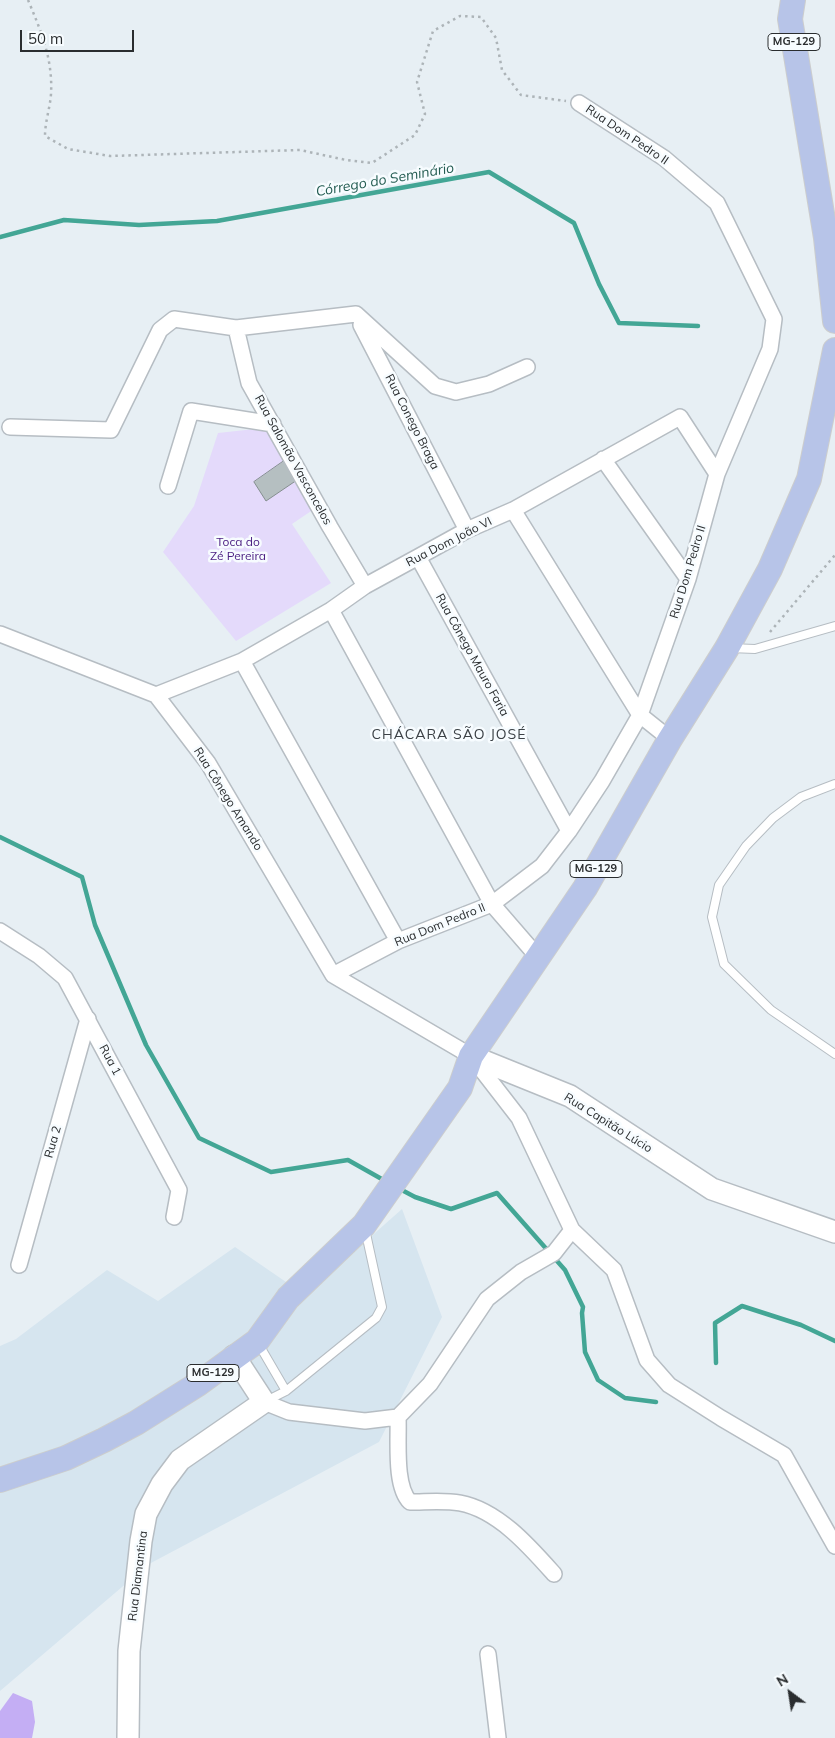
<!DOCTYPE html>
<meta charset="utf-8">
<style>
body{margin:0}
#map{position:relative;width:835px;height:1738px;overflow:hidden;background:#e7eff4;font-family:Mulish,sans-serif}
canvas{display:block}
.north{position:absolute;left:765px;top:1668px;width:50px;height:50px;-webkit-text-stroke:4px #f7fcff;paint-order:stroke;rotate:329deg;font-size:14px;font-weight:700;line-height:20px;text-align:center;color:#2a2d2f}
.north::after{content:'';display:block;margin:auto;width:18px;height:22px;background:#2a2d2f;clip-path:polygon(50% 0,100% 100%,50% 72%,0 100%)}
.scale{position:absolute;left:20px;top:30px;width:114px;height:22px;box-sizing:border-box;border:2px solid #2a2d2f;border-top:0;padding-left:6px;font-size:15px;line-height:18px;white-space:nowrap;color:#2a2d2f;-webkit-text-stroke:4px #f7fcff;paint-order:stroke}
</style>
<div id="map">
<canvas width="835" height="1738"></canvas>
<div class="north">N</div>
<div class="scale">50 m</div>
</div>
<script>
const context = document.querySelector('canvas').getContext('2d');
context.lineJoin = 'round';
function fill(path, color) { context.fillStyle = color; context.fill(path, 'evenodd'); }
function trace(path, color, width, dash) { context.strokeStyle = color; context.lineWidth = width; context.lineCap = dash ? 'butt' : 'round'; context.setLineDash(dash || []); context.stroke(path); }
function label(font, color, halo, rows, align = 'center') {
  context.font = font + ' Mulish,sans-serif'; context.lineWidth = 5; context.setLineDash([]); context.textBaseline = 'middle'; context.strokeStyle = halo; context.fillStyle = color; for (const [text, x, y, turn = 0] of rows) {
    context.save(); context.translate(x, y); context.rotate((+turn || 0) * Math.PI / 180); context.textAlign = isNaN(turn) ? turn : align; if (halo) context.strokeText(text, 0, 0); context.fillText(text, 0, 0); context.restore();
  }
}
fill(new Path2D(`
 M402,1209L442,1317L379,1442L149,1564L0,1691V1346L16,1339L107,1270L158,1301L235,1247L305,1295Z`), '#d6e5ef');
fill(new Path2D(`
 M282,426L323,503L292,524L331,583L236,641L163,552L194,506L218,433Z`), '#e4dafb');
fill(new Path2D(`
 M13,1693L32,1701L35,1722L32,1738H0V1711Z`), '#c4aef4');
trace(new Path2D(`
 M0,237L64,220L139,225L217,221L489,172L574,223L599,284L619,323L698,326
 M0,837L82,877L95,925L146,1045L199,1138L271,1172L348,1160L387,1182
 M398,1188L415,1197L451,1209L497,1193L565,1270L583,1307L582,1313L585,1352L598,1380L625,1398L656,1402
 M716,1363L715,1323L742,1306L801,1325L835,1341`), '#43a695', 4.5);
const building = new Path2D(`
 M284,461L297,480L266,501L254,482Z`);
fill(building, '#b5bfc1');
trace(building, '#858f90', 1);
const lane = new Path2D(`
 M730,648L755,649L835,626
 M835,784L801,797L773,818L746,846L719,885L712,917L724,964L771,1010L835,1054
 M258,1343L286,1391
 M266,1401L286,1391L376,1318L382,1307L365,1229`);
const street = new Path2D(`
 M361,325L467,530
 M236,328L249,383L330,527L365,586
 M10,427L111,430L160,330L174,319L236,328L356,314L435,386L456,392L489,384L527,367
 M603,459L688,579
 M168,486L191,411L273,424
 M513,510L640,715L670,739
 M418,557L569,831
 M331,610L492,904L537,956
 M0,634L156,695L208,763L333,975L471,1056L519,1118L572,1230L614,1270L647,1360L669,1385L721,1418L784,1455L835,1546
 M242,661L398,941
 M156,695L242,661L331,610L365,586L418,557L467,530L513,510L680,417L717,474
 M0,931L39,956L65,978L179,1190L174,1217
 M333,975L398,941L492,904L542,866L569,831L602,781L640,715L688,579L717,474L770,349L774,319L717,203L664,158L579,103
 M19,1265L88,1019
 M264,1402L289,1412L365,1421L398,1417L430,1384L487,1299L521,1272L554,1253L572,1230
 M398,1417C399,1440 394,1486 410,1502C426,1502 444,1500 460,1503C498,1510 530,1547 554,1574
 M488,1654L498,1738`);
const secondary = new Path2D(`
 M471,1056L570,1096L712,1189L835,1232
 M128,1738L129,1651L141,1541L146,1514L162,1484L180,1460L264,1402L234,1356`);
const primary = new Path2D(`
 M793,0L790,19L826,238L835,321
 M0,1480L66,1458L104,1440L136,1423L198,1384L257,1341L288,1298L364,1225L460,1088L471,1056L585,888L670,739L727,648L770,569L809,479L835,350`);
trace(lane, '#b6bdc3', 10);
trace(street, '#b6bdc3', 18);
trace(secondary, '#b6bdc3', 24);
trace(primary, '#cccdcd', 26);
trace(new Path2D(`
 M28,0C41,31 53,59 51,94C50,108 45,122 45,136L68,149L110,156L300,150L346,160L372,163L415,135L425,114L417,82L433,31L460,16L481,17L496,38L502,70L521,95L566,101
 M770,632L835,555`), '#adb4b8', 2.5, [2.5, 4]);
trace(lane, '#fff', 8);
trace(street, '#fff', 15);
trace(secondary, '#fff', 21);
trace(primary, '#b7c4e8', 24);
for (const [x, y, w] of [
 [794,42,52],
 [596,869,52],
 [213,1373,52]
]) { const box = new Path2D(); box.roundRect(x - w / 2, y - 8.5, w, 17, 4); context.fillStyle = '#f7fcff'; context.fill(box); trace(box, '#2a2d2f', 1); }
label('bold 11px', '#2a2d2f', null, [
 ["MG-129",794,42],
 ["MG-129",596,869],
 ["MG-129",213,1373]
]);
label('12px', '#2a2d2f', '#f7fcff', [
 ["Rua Dom Pedro II",627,135,34],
 ["Rua Conego Braga",412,422,63],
 ["Rua Salomão Vasconcelos",293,460,61],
 ["Rua Dom João VI",449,542,-27],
 ["Rua Dom Pedro II",688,572,-73],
 ["Rua Cônego Mauro Faria",472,655,61],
 ["Rua Cônego Amando",228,799,58],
 ["Rua Dom Pedro II",440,925,-22],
 ["Rua 1",110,1060,62],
 ["Rua Capitão Lúcio",608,1123,32],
 ["Rua 2",53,1142,-74],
 ["Rua Diamantina",138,1576,-83]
]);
label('12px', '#4c2083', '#f7fcff', [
 ["Toca do",238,542],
 ["Zé Pereira",238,556]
]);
label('italic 14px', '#245c52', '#f7fcff', [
 ["Córrego do Seminário",385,180,-10]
]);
context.letterSpacing = '1px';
label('14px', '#3c4247', '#f7fcff', [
 ["CHÁCARA SÃO JOSÉ",449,735]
]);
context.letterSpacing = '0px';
</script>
